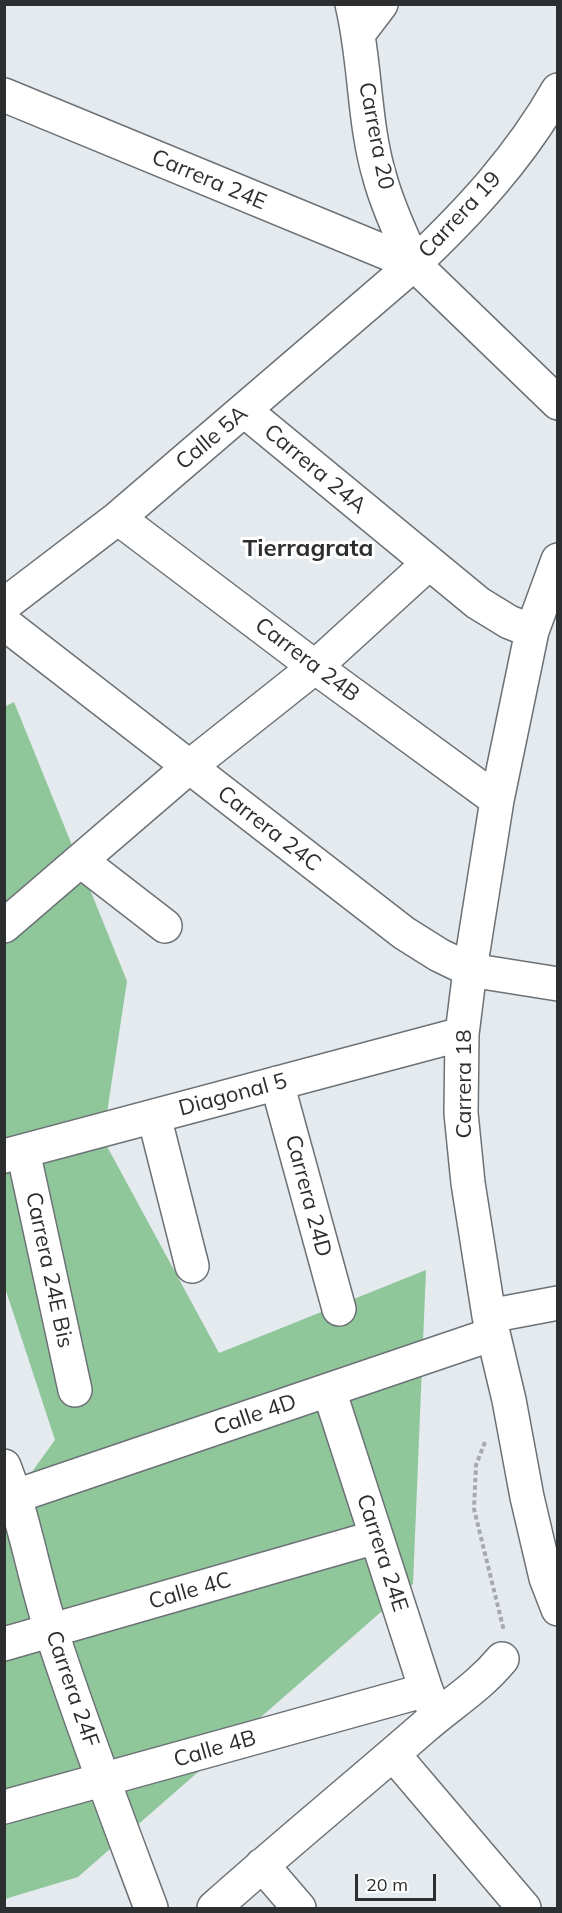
<!DOCTYPE html>
<style>
body{margin:0}
#map{position:relative;width:562px;height:1913px;overflow:hidden;background:#e5eaef;font-family:Mulish,sans-serif}
canvas{display:block}
.frame{position:absolute;inset:0;border:6px solid #2c2e30;pointer-events:none}
.scale{position:absolute;left:355px;top:1874px;width:81px;height:27px;box-sizing:border-box;border:3px solid #2c2e30;border-top:0;padding-left:8px;font-size:18px;line-height:21px;white-space:nowrap;color:#2c2e30;-webkit-text-stroke:4px #fff;paint-order:stroke}
</style>
<div id="map">
<canvas width="562" height="1913"></canvas>
<div class="frame"></div>
<div class="scale">20 m</div>
</div>
<script>
const context = document.querySelector('canvas').getContext('2d');
context.lineJoin = 'round';
function fill(path, color) { context.fillStyle = color; context.fill(path, 'evenodd'); }
function trace(path, color, width, dash) { context.strokeStyle = color; context.lineWidth = width; context.lineCap = dash ? 'butt' : 'round'; context.setLineDash(dash || []); context.stroke(path); }
function label(font, color, halo, rows, align = 'center') {
  context.font = font + ' Mulish,sans-serif'; context.lineWidth = 6; context.setLineDash([]); context.textBaseline = 'middle'; context.strokeStyle = halo; context.fillStyle = color; for (const [text, x, y, turn = 0] of rows) {
    context.save(); context.translate(x, y); context.rotate((+turn || 0) * Math.PI / 180); context.textAlign = isNaN(turn) ? turn : align; if (halo) context.strokeText(text, 0, 0); context.fillText(text, 0, 0); context.restore();
  }
}
fill(new Path2D(`
 M14,702L127,981L103,1139L219,1353L426,1270L413,1584L78,1877L5,1899V1509L55,1440L5,1288L4,707Z`), '#8fc79b');
const minor = new Path2D(`
 M352,4C366,61 363,122 380,178C388,208 402,236 414,264
 M359,33L381,4
 M4,95L414,264L558,403
 M245,411L478,603L509,622L532,631
 M118,518L315,667L497,800
 M558,560L532,631L497,800L470,970L462,1034L461,1113L468,1183L489,1316L509,1400L527,1497L546,1578L558,1609
 M4,605L118,518L414,264C469,212 520,157 558,90
 M4,623L404,933L439,955L470,970L558,984
 M81,861L165,926
 M4,926L189,767L315,667L429,563
 M277,1083L339,1309
 M154,1116L192,1266
 M23,1151L75,1390
 M4,1156L462,1034
 M489,1316L558,1303
 M329,1390L426,1690L434,1710
 M4,1466C25,1520 34,1578 52,1633C82,1726 117,1817 151,1908
 M16,1496L493,1334
 M4,1644L376,1537
 M393,1754L524,1908
 M4,1807L426,1690
 M262,1865L299,1908
 M214,1908C282,1847 353,1789 423,1728C450,1704 478,1688 502,1659`);
trace(minor, '#6c7175', 36);
trace(new Path2D(`
 M485,1442L476,1465L474,1509L504,1631`), '#a6aaae', 4, [4.5, 3]);
trace(minor, '#fff', 33);
label('22px', '#2c2e30', '#fff', [
 ["Carrera 20",376,136,79],
 ["Carrera 24E",209,180,23],
 ["Carrera 19",460,215,-47],
 ["Calle 5A",212,438,-40],
 ["Carrera 24A",315,469,40],
 ["Carrera 24B",307,660,37],
 ["Carrera 24C",269,829,38],
 ["Carrera 18",464,1084,-90],
 ["Diagonal 5",233,1095,-15],
 ["Carrera 24D",308,1196,75],
 ["Carrera 24E Bis",49,1270,78],
 ["Calle 4D",255,1415,-19],
 ["Carrera 24E",382,1553,72],
 ["Calle 4C",190,1591,-16],
 ["Carrera 24F",72,1689,71],
 ["Calle 4B",215,1749,-16]
]);
label('bold 24px', '#2c2e30', '#fff', [
 ["Tierragrata",308,549]
]);
</script>
